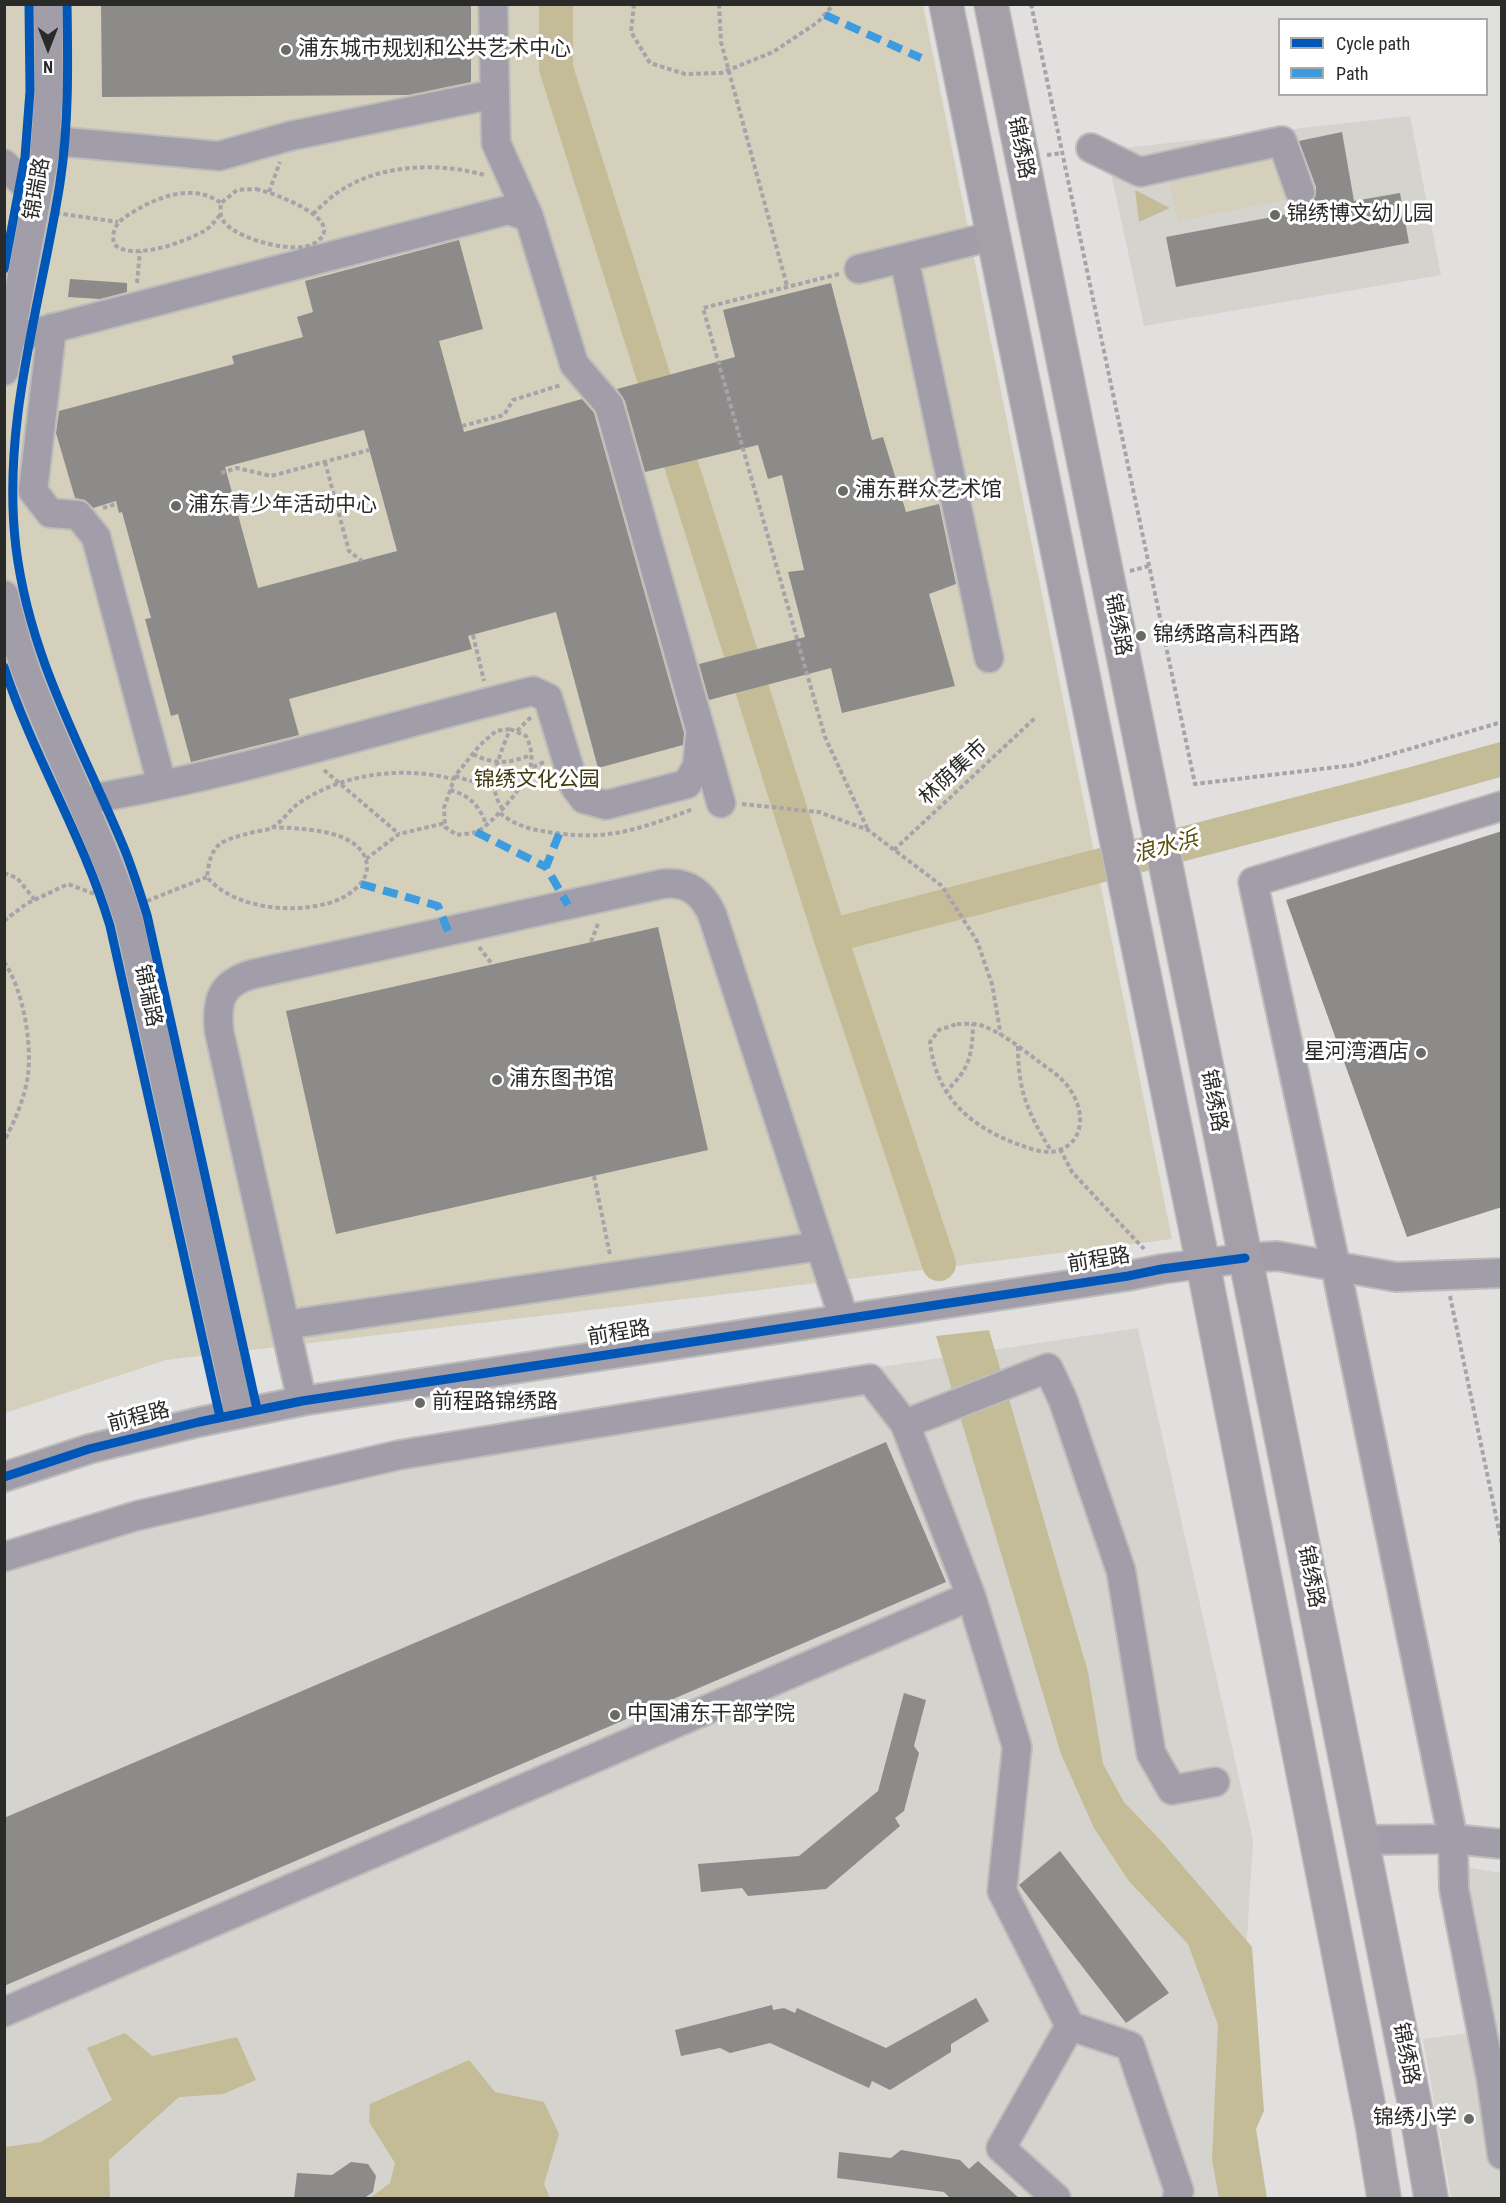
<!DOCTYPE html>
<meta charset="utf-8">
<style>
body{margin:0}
#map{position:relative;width:1506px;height:2203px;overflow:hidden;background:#e1e0df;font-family:"Roboto Condensed",sans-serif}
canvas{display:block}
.frame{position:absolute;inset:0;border:6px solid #2a2a28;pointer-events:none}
.legend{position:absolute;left:1278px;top:18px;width:210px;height:78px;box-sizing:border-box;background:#fff;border:2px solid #aaaaa9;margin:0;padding:8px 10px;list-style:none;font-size:18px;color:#2a2a28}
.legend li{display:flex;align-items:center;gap:12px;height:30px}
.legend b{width:30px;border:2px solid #aaaaa9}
.north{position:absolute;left:18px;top:18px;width:60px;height:60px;-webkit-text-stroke:4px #fff;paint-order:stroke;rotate:180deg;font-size:16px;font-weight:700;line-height:24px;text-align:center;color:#2a2a28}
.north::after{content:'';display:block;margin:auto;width:21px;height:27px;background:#2a2a28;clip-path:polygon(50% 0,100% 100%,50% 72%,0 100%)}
</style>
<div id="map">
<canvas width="1506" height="2203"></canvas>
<div class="frame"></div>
<ul class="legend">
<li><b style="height:8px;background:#0057b8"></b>Cycle path</li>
<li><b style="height:8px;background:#3d9ce0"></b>Path</li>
</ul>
<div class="north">N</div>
</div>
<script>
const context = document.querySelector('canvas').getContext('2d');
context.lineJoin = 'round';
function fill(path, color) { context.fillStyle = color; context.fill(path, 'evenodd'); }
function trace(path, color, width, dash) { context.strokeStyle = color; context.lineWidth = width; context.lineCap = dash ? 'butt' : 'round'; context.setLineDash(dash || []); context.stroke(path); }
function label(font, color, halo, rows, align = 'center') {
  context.font = font + ' "Roboto Condensed","Noto Sans SC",sans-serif'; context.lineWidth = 6; context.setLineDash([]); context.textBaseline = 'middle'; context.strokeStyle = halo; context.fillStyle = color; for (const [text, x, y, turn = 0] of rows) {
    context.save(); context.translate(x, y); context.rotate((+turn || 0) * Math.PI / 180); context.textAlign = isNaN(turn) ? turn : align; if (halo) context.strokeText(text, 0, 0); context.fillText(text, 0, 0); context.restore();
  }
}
fill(new Path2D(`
 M1410,116L1441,275L1144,326L1106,150Z
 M1138,1328L1253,1840L1241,2034L1224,2198H5L4,1542L403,1439Z
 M1465,1867L1501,1873V2198H1451L1423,2039L1492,2030Z`), '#d5d3cd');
fill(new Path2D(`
 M4,5H923L1172,1239L744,1292L166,1360L5,1413Z
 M1280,149L1290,199L1178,221L1168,172Z`), '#d4d0bb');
fill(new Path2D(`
 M1135,190L1170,208L1139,222Z
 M989,1330L1088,1672L1103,1764L1124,1802L1163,1843L1252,1947L1264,2111L1256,2129L1267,2198H1219L1212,2160L1218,2025L1188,1944L1128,1880L1094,1828L1061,1754L936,1336Z
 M125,2033L152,2056L237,2037L256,2080L223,2094L179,2097L109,2160L110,2198H5V2147L41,2142L112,2100L87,2048Z
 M469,2060L495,2092L544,2102L559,2134L544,2184L550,2198H370L390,2183L395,2163L369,2122L370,2104Z`), '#c4bc96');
trace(new Path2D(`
 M556,4V68L830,936L939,1264
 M830,936L1409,785L1502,759`), '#c4bc96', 34);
fill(new Path2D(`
 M101,4H471V82L408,95L102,97Z
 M1342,132L1354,201L1400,193L1409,243L1176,287L1166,237L1304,211L1303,208L1313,202L1316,194V187L1299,141Z
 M459,240L483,329L439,341L464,432L582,399L594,413L684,733L683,745L598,768L556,612L468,636L472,649L289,699L299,735L191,762L178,714L171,716L145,619L151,618L122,512L119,513L116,501L93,508L85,500L75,498L56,433L59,411L234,364L232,356L303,337L297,317L313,312L305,281ZM364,430L397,551L258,588L225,467Z
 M70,279L127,283V292L100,299L68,297Z
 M831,283L872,440L883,437L906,512L939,504L956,584L929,594L955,686L842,713L831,668L709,700L699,664L805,637L788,572L804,570L782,475L768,479L758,445L645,472L625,401L617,389L735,357L723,310Z
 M1502,831V1207L1407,1237L1286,900Z
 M658,927L708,1150L336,1234L286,1011Z
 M886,1442L946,1582L4,1986V1818Z
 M904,1693L926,1700L914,1746L919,1753L904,1811L895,1818L900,1826L826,1889L748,1896L742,1888L701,1892L698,1864L799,1856L878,1791Z
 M1060,1851L1169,1993L1126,2023L1019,1885Z
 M976,1998L989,2021L951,2044V2052L890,2090L872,2081L869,2088L770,2043L730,2053L720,2048L681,2056L675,2030L772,2005L773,2010L784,2008L795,2013L797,2008L886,2048Z
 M901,2150L960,2160L969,2169L978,2161L1020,2199H951L944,2192L837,2178L839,2152L891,2158Z
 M351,2162L368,2164L376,2176L373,2192L363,2199H294L297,2173L332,2175Z`), '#8c8b8a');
const minor = new Path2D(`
 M493,4L496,143L529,217
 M65,142L219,156L290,136L495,94
 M1091,148L1140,172L1282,141L1300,192
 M4,164L21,181
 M904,258L989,658
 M859,269L993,236
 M52,328L33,491L50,513L78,515L96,537L162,785
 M31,334L508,210L529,217L574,364L609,405L721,803
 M4,371L44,159L49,92L48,4
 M4,595C11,623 18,651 29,679C60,760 102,837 129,921L239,1413
 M101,797C248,771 389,726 533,691L548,698L575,787L584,799L606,805L687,784L697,766L700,737
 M1502,806L1253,882L1336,1268L1453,1839L1454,1889L1491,2078L1502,2155
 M285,1325L820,1246
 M302,1401L219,1031C216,1000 221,983 253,974L662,884C687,881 702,892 712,914L844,1319
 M905,1424L1048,1368L1063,1400L1121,1571L1151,1753L1172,1790L1215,1782
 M4,1477L89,1449L199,1422L302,1401L1128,1276L1162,1269L1245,1258L1277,1256L1396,1277L1502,1273
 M4,1557L136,1516L399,1455L870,1379L905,1424L971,1596
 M1362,1840L1453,1839L1502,1844
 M4,2012L971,1596L1017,1747L1002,1891L1070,2026L1001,2148L1056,2198
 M1070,2026L1130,2046L1179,2191L1177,2198`);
const major = new Path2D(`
 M946,4L1203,1264L1372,2123L1384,2198
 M991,4L1257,1315L1417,2116L1431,2198`);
trace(minor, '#bcbcba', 32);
trace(major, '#bcbcba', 36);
trace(new Path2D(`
 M634,4L631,32L650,63L685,74L721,73L773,52L818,22L834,4
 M719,4L721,42L787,286
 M1031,4L1195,784L1354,765L1502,722
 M1047,155L1063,153
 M256,189C271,192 351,220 315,243C296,255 242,240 227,225C220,219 220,212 221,203L237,190Z
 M269,192L280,162
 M56,213L118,222
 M313,214C324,203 336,192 350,185C388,164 443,163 484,175
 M220,215C215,221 211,227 204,231C185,242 131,262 114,244C110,224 123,218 138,209C163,195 195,184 221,203
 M839,274L703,308L825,737L868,830
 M137,283L140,251
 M462,426L504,415L513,400L561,385
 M325,462L349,551L362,561
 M221,473L237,468L271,476L369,450
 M103,508L116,504
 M1130,571L1149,566
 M473,635L484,681
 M510,729L526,736C531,746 533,757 530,768C526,784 491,826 476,832C470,834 462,834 457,835L445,827L444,808L455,776L480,745L496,731Z
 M517,731L531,717
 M473,754C492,765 512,763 531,755
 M324,770L399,834
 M455,776C502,793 504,779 544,762
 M450,790C469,795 479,805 486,824
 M742,804L819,812L868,830L942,886L977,941L992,984L1001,1036
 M503,809C484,786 501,753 510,729
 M500,813C517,827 533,830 555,833C609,841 643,828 693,809
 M272,827C300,829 362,828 367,865C368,879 356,890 344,897C307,916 236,912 207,877C211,841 221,841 254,832C259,831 267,830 272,828C282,822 289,810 299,803C344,773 402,766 453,779
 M894,850L1035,718
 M366,859L399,834L445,823
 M4,873L17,878L35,900
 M147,901L207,877
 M4,921L26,904L68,884L95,894
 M591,942L599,921
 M479,947L492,964
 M4,962C23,989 32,1042 28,1075C25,1097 15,1121 4,1141
 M957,1024C964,1024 973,1023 980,1025C1002,1032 1023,1050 1042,1064C1052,1071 1062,1078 1069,1088C1085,1110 1086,1143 1056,1151C1045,1154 1031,1149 1020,1145C970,1127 936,1097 930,1042L939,1030Z
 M1018,1046C1018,1093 1028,1112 1051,1151
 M945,1093C969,1068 972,1059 973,1024
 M1060,1149L1072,1172L1144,1249
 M594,1176L610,1255
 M1450,1296L1502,1545`), '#a6a3aa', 4, [4.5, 3]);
trace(minor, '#a29ea9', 28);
trace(major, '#a59fa9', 33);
trace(new Path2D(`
 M825,15L921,58
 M476,832L546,867
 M559,834L546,867L568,905
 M361,884L438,906L448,931`), '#3d9ce0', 8, [15, 8]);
trace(new Path2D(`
 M67,4C68,64 69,124 60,183C41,304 1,424 16,548C30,659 82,747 124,848C133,870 140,893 147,915L257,1409
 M4,269L25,157L30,91L29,4
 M4,667C33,756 83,836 110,926L220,1417
 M4,1477L89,1449L199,1422L302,1401L1128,1276L1162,1269L1245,1258`), '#0057b8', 9);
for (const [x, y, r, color] of [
 [286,50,6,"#6a6a68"],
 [1275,215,6,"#6a6a68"],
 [843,491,6,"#6a6a68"],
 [176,506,6,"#6a6a68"],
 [1141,636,6,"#6a6a68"],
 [1421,1053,6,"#6a6a68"],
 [497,1080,6,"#6a6a68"],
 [420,1403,6,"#6a6a68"],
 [615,1715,6,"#6a6a68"],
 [1469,2119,6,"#6a6a68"]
]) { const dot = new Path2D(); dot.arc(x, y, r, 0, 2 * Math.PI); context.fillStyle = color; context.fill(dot); trace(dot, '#fff', 2); }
label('21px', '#2a2a28', '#fff', [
 ["浦东城市规划和公共艺术中心",298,50],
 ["锦绣博文幼儿园",1287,215],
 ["浦东群众艺术馆",855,491],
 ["浦东青少年活动中心",188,506],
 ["锦绣路高科西路",1153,636],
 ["星河湾酒店",1409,1053,"right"],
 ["浦东图书馆",509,1080],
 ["前程路锦绣路",432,1403],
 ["中国浦东干部学院",627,1715],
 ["锦绣小学",1457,2119,"right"]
], 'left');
label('21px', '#2a2a28', '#fff', [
 ["锦绣路",1020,148,79],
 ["锦瑞路",38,189,-80],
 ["锦绣路",1117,625,79],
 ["林荫集市",954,773,-43],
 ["锦瑞路",147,996,78],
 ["锦绣路",1213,1101,79],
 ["前程路",1099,1261,-9],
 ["前程路",619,1334,-9],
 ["前程路",139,1418,-14],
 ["锦绣路",1310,1577,79],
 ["锦绣路",1405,2054,79]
]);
label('21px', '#42390d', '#fff', [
 ["锦绣文化公园",537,781]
]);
label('italic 22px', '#5b4e0d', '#fff', [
 ["浪水浜",1166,848,-15]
]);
</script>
